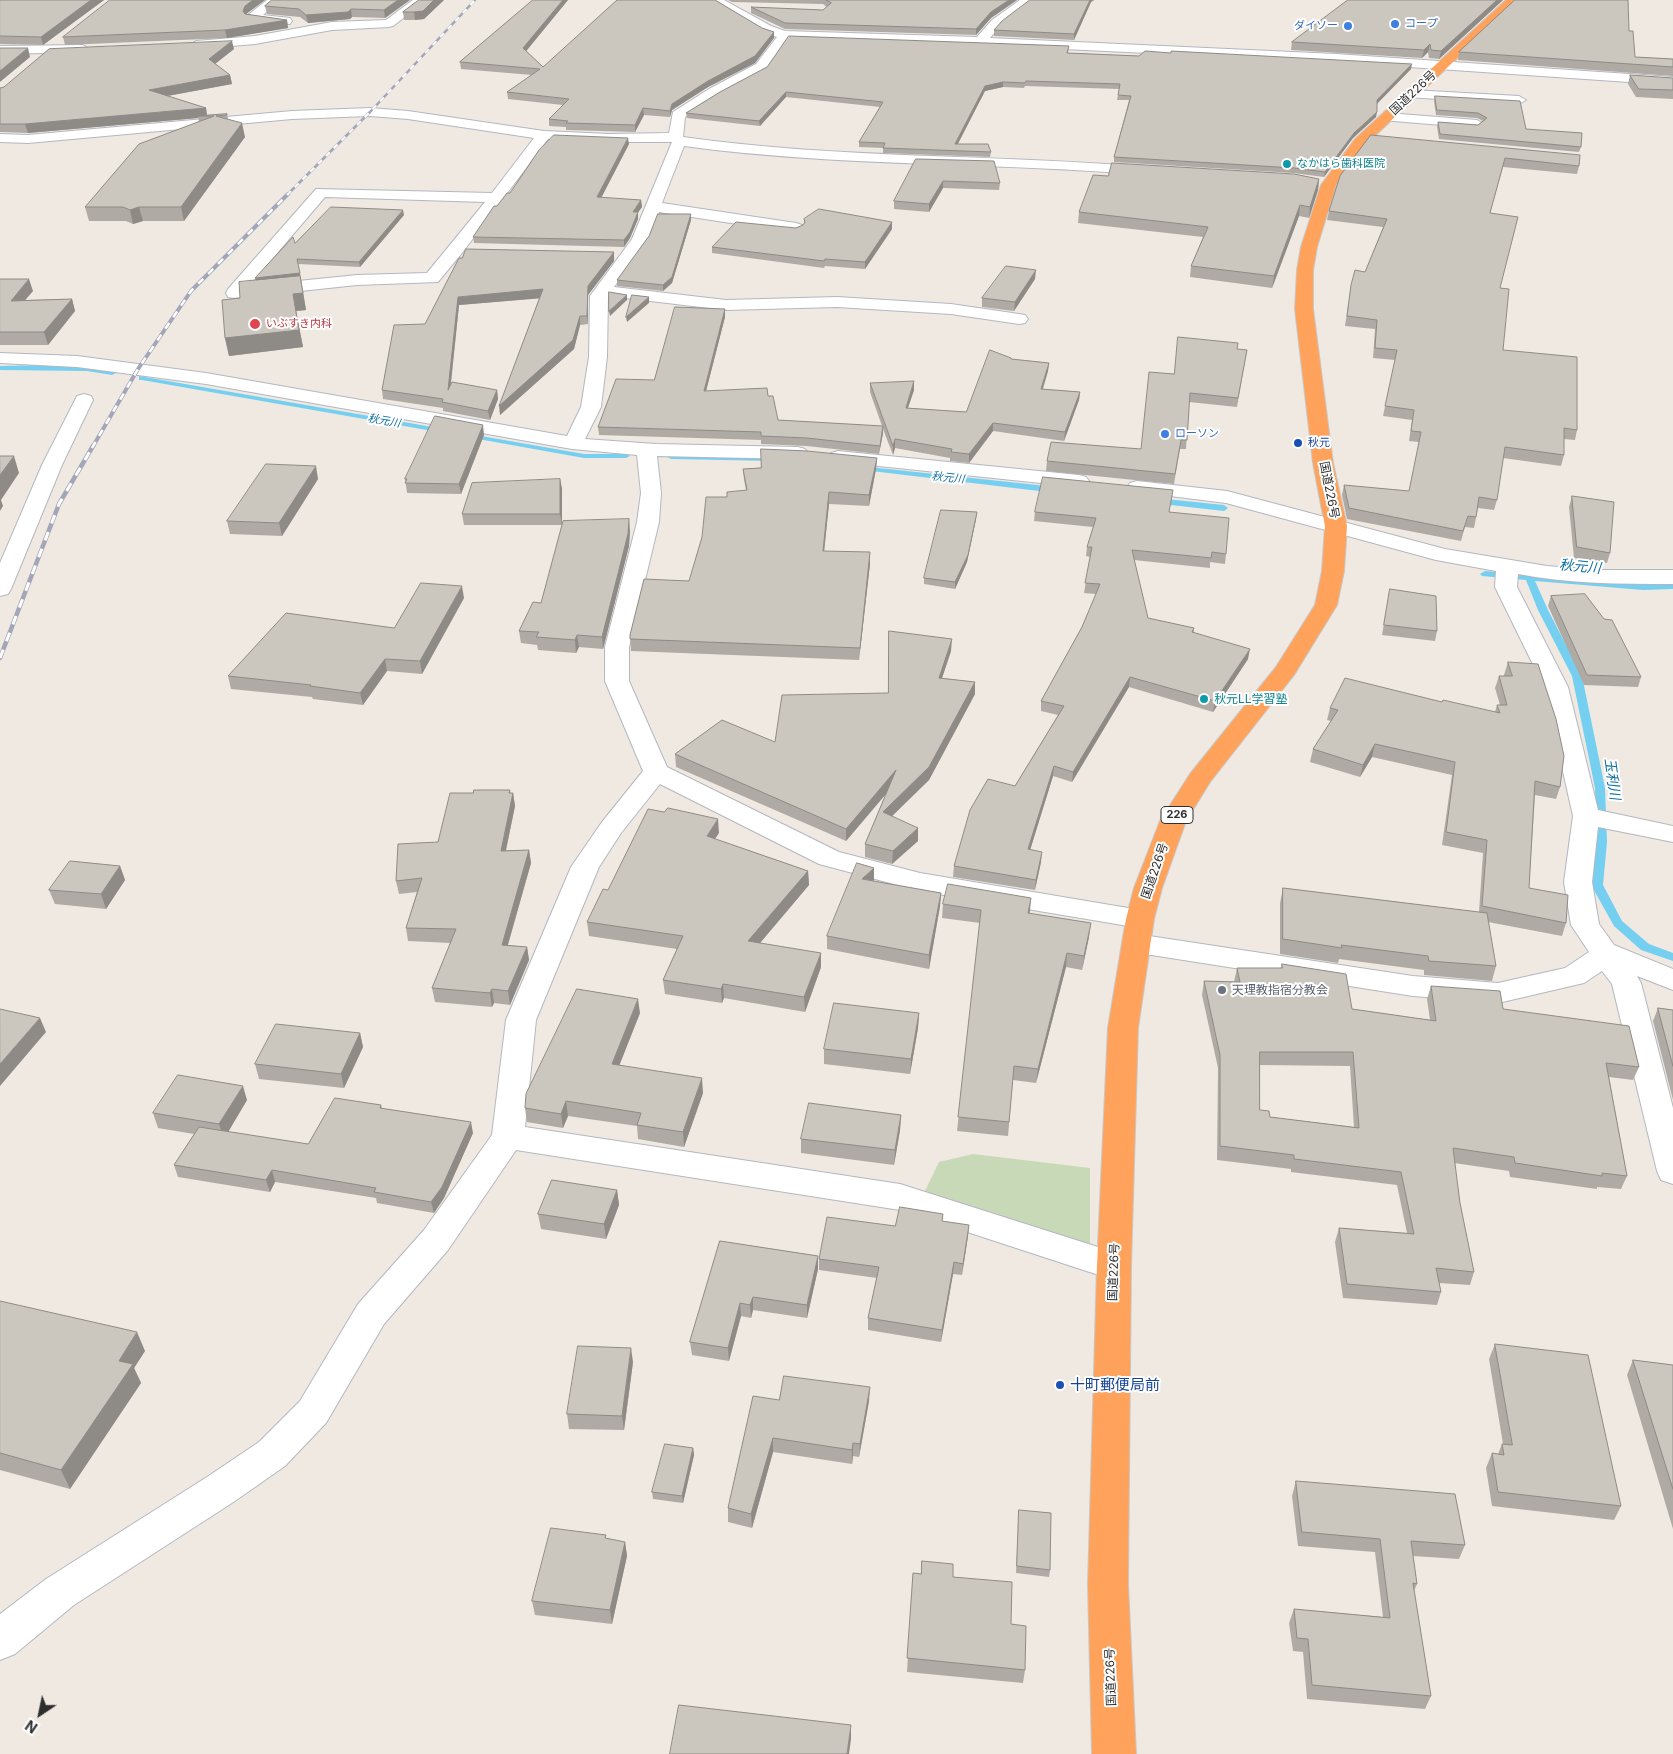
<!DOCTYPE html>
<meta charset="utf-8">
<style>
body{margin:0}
#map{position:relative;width:1673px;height:1754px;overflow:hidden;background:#efe9e1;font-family:Inter,sans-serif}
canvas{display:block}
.north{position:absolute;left:15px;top:1689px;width:50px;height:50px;-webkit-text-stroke:4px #fff;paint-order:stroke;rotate:214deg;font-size:14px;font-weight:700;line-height:20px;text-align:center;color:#2e2e2e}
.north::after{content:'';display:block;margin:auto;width:18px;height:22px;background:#2e2e2e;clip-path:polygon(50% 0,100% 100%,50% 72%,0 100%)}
</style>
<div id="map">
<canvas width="1673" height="1754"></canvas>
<div class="north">N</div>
</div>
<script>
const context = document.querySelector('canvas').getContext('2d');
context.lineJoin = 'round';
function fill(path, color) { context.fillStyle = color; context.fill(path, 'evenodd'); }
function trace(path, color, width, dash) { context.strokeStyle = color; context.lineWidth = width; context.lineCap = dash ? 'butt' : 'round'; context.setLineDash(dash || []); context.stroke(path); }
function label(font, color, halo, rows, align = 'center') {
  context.font = font + ' Inter,"Noto Sans JP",sans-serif'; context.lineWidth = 4; context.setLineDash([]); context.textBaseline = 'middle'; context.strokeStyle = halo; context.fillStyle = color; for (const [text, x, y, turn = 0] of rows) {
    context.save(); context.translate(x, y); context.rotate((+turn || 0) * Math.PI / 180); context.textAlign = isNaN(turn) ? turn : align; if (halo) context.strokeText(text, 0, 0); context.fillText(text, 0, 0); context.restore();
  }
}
fill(new Path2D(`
 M973,1154L1090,1168V1245L923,1195L939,1162Z`), '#c8d9b8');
fill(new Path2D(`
 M0,366C23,366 99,362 116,373L112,375L87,371L0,370Z
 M139,376L444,429L448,431L444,433L142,380H139Z
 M464,433L584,454H626L630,456L626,458H584L467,437L463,435Z
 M668,455L775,457L779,459L775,461L671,459L667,457Z
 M860,466L1056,487L1060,490L1056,493L863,470H860Z
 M1156,498L1224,505L1228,508L1224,511L1153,503L1152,501Z
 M1485,571L1643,584L1673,583V589L1643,590L1535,581L1548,610L1582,676L1605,788L1607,842L1603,885L1622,921L1649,944L1673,953V961L1641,950L1614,926L1591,885L1597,842L1595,788L1572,676L1538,610L1526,580L1482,576L1480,574Z`), '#75cff0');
const minor = new Path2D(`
 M267,0H280L263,15L290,18L292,21L290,24L248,21L246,18L248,15Z
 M413,0H427L393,26L389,27L332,30L255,44L196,49L190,45L196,41L255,36L332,22L386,20Z
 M709,0H724L771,26L785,31L977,37L992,20L1020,0H1034L1000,26L990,38L1336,54L1673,77V85L1336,62L980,45L788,39L766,70L719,95L685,117L683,137C838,159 993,154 1148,167L1153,168L1155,171L1153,174L1148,175C993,162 838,167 684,146L662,203L796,223L802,225L804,228L802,231L796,233L659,212L648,240L614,287L726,300L837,297L951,304L1019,314L1025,315L1028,319L1025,323L1019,324L951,314L837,307L726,310L608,296L607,357L601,407L585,439L656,444L798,447L805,449L808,453L805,457L798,459L657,456L661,493L659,522L629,647V681L667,767L839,852L920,873L1140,910L1150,912L1154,919L1150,926L1140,928L920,891L819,864L660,784L621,833L599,867L536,1020L525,1127L900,1184L1126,1256L1131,1266L1126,1276L1114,1280L900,1210L516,1150L448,1250L384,1324L326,1423L285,1466L235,1501L74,1605L15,1654L0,1660V1614L46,1579L207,1477L259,1442L300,1401L358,1304L424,1230L492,1135L506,1020L571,867L602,822L643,771L605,681V647L637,522L641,493L637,455L572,449L206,384L77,367L0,363V353L77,356L206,373L567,436L581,407L589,357L590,296L632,239L672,142H609L548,139L462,253L438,282L357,285L234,298L228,297L226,293L228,289L316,189L492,193L534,138L408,119L370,116L292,119L28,143L0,142V134L28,135L292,111L370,108L408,111L544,131L609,134L669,133L673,112L709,89L756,64L777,37L763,32ZM325,197L485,202L427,273L357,275L249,286Z
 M83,45L89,49L87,52L0,54V46Z
 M1411,90L1519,96L1526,100L1519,104L1406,97L1404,94L1406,91Z
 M1387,113L1477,120L1484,124L1477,128L1382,120L1380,117Z
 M84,394L91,396L93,400L62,465L11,589L8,594L0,596V563L42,465L75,400L77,396Z
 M838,451L1079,475L1086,477L1089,481L1086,485L1079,487L831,461L828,457L831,453Z
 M1137,481L1227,491L1445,549L1547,566L1597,570H1673V584C1621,584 1569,584 1518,574L1517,587L1568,687L1598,810L1673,826V842L1598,827L1592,882L1599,924L1614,945L1673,969V990L1637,976L1641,983L1673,1108V1184L1661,1180L1657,1171L1612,984L1602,971L1584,983L1498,1003L1413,996L1126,951L1122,944L1126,937L1136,934L1413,976L1498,983L1565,968L1589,952L1571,925L1564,882L1573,816L1544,687L1495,587L1496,571L1436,560L1226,503L1130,491L1127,487L1130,483Z`);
const highway = new Path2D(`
 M1506,0H1519L1365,145L1336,185L1317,247L1313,270V309L1333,463L1347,526L1344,571L1337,605L1294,675L1210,782L1186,821L1162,888L1154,919L1138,1028L1131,1266L1128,1584L1136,1754H1092L1088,1584L1097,1266L1108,1028L1126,919L1134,888L1160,821L1190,774L1276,667L1315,605L1322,571L1325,526L1313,463L1295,309L1297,270L1301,247L1321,185L1355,139Z`);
trace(minor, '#b4b7c1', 2);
trace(highway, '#c9c9c9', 2);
fill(minor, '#fff');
fill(highway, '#ffa35c');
const railFar2 = new Path2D(`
 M287,195L370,112L475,0`);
const railFar1 = new Path2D(`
 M92,448L138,369L191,291L288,194`);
const rail = new Path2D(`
 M0,658L59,504L93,446`);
trace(railFar2, '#a3a6b8', 2.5);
trace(railFar1, '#a3a6b8', 4);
trace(rail, '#a3a6b8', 4.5);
trace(railFar2, '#fff', 2, [5.5]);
trace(railFar1, '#fff', 2.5, [7]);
trace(rail, '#fff', 3, [9]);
fill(new Path2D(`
 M0,0H104L43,45L0,44Z
 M265,0L246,14L287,20L288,28L227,38L65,45L63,37Z
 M272,0H410L385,18L352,17L350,19L308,23L300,17L267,14L265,6Z
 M419,0H444L424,19L415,20H404L403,12Z
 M533,0H568L526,51L543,67L762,28L774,32V38L755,63L708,87L672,110L670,117L644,115L635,132L566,130V127L549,126V119L563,105L508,99L507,92L532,75L461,69L460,62Z
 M728,0H1017L991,18L976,35L785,29L751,13V7L823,10L827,7L823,4L732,2Z
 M1030,0H1094L1091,2L1074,40L994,36V30Z
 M1348,0H1503L1439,59L1429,58L1428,52L1422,58L1291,50L1292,42Z
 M1629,31L1635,57L1673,59V76L1458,60L1459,52Z
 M1069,46L1068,53L1139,56L1171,53L1411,69L1377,103L1376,117L1353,138L1324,177L1293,173L1114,162V157L1129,100H1117L1119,89L1025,86L1024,88L1003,87L985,91L958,144L991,152L990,157L883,153V148L859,147V142L880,107L786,97L760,126L687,118L686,113L720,92Z
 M234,49L215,64L230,75L232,84L167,96L206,108L207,115L227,114L228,119L245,137L184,221H143L133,224L126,221H89L85,207L199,121L198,118L28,133L0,132V88Z
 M1630,75L1673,78V99L1636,97L1628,84Z
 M1435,96L1526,129L1581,147L1579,152L1439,139L1437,127L1438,122L1478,125L1483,121L1477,118L1436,115L1434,101Z
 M1371,135L1579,166L1577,174L1503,167L1490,213L1500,288L1503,350L1577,430L1575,440L1564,439V455L1561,466L1503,458L1497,500L1494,510L1478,508L1474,528L1465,527L1461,541L1347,519L1342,495L1344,485L1409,491L1419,442L1409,441L1412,420L1383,416L1395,360L1373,358L1375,329L1345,326L1351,285L1365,272L1383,227L1327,220L1329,211Z
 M629,144L601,198L641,200L642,207L638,212V219L630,238L624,247L474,243L473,237L497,206L510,193Z
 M916,159L1000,183L999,190L943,188L929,212L894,209V201Z
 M1108,176L1319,179L1318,190L1309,218L1299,216L1272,288L1190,277L1191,266L1203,237L1078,223L1079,212Z
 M404,215L360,267L298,264L306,310L296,311L303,347L229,356L225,338L240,298L295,243Z
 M804,219L892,222V229L865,269L825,266L824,268L712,253V247L796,228L803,225L804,224Z
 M691,220L672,283L663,291L617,286V280Z
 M614,252V261L588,295V324L580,325L574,349L500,415L539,298L459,305L451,384L497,390L498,399L490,420L443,411V408L383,399L382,390L425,324L462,258Z
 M0,279L33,291L25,300L72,299L75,311L48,345H0Z
 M1035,279L1014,311L982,307V298Z
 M725,309V317L706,391L768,396L778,420L882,426L870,392V383L914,390L908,408L966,412L1011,359L1049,363L1048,371L1043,389L1080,392L1079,400L1064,441L993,431L969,463L950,461V458L895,448L893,455L883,429V433L879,454L807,446L761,444V440L599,435L598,427L654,380Z
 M1237,349L1247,350L1237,407L1189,402L1186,449H1180L1174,484L1046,471L1047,461L1141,449L1174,374Z
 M484,435L461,494L407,493L405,479Z
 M877,458L876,469L869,506L829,504L824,551L870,564L859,660L631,651L630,635L689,581L746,490L744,480L743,469Z
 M318,479L282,536L230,534L227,521Z
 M560,479L562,489V525H464L462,514Z
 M1572,496L1610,553L1607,563L1574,558L1569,507Z
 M1035,512H1170L1226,554L1225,564L1210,562V568L1134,560L1148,618L1194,628V633L1248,659L1213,712L1129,687L1072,782L1053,776L1030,850L1041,862L1035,890L953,877L954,866L1015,786L1058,715L1041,711V701L1082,627L1096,594L1084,593L1090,557L1086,556L1087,547L1093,527L1034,521Z
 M976,519L967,562L955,589L924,584V578Z
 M630,531L629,546L603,649L579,647L576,653L538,650L537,645L521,643L519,631Z
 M1390,589L1437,631L1435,641L1382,635Z
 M1551,596L1604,619L1641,677L1638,687L1584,685L1548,606Z
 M464,598L422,674L387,671L363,705L313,699L312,697L231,689L228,676L394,628Z
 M951,651L942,678L975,682V694L929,780L892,816L918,841L892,864L865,857V844L886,794L846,841L676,767L675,754L775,742L888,693Z
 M1508,662L1560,787L1556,799L1535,795L1529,888L1566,923L1562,936L1488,922L1496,966L1492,981L1424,975V970L1339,959L1338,963L1280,954V903L1283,888L1479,912L1483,853L1442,845L1452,775L1372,757L1360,777L1310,762L1313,749L1331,721L1327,720L1330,708L1442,702L1495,712L1497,705H1500L1495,688L1499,676H1504V675Z
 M510,790V793H513L515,806L506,850H529L531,863L508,945L527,947L529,960L510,1005L494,1003L492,1007L435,1002L432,988L451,943L408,941L406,928L417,892L399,894L396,881L438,842L473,793Z
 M719,833L715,839L808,871L809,885L760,943L821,967L805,1012L724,998L722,1003L665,994L663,980L677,949L589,936L587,922L608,890Z
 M120,866L125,880L106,909L55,904L49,890Z
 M874,881L941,893L940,906L929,969L827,949V936Z
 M943,904L1030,913L1089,937L1082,970L1066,967L1036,1083L1013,1080L1008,1136L957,1131L980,923L942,918Z
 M1282,964L1352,1009L1430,1020L1427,999L1431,986L1503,1009L1639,1067L1633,1080L1609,1077L1627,1176L1621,1189L1597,1187V1189L1510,1177L1509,1171L1454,1163L1460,1203L1474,1272L1470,1285L1439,1283L1441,1292L1437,1305L1343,1298L1335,1242L1339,1228L1407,1233L1397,1185L1291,1172V1169L1217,1160L1218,1068L1202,995L1204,981L1234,982L1237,968H1281ZM1260,1065L1350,1066L1354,1127L1270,1117L1260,1110Z
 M1658,1008L1673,1010V1100L1653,1021Z
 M640,1013L619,1065L703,1093L684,1147L638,1139L637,1126L568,1116L563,1128L527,1122L525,1108Z
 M919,1013L918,1028L910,1074L824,1064V1049Z
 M360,1033L363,1047L344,1088L259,1079L255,1064Z
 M247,1100L228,1132L308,1144L381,1105L382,1108L473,1133L444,1198L434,1213L377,1203L376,1198L275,1182L270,1192L178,1177L174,1165L194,1134L158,1128L153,1113Z
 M901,1115L900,1130L894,1165L801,1153V1139Z
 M617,1190L619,1205L606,1239L541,1229L538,1214Z
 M943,1221L968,1236L962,1275L953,1274L941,1342L868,1330V1318L877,1278L819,1270V1259L895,1226Z
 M720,1241L818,1256V1269L807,1318L753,1310L751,1318L741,1316L729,1361L692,1355L690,1342Z
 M0,1301L145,1351L134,1368L141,1383L70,1489L0,1470Z
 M1495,1344L1621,1506L1614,1520L1492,1506L1486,1468L1492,1453L1498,1454L1502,1444H1503L1489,1359Z
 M1633,1360L1673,1365V1529L1627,1375Z
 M633,1362L624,1430L569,1429L567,1414Z
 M779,1400L869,1401L859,1457L853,1456L852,1464L773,1452L752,1528L728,1522V1508Z
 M693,1448L694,1455L683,1503L653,1499L652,1492Z
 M1296,1481L1465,1545L1459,1559L1413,1556L1417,1584L1414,1591L1431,1696L1425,1709L1307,1699L1303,1652L1293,1651L1289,1623L1294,1609L1383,1617L1375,1552L1298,1546L1292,1496Z
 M1019,1510L1050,1570L1049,1577L1016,1573Z
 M606,1535V1538L625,1542L627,1556L612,1624L535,1615L532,1601Z
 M913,1573L953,1577L1025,1670L1023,1683L907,1672Z`), '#afaba4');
fill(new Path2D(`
 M91,0H104L43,45L41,37Z
 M253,0H265L246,14L244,19L243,11L245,6Z
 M398,0H410L385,18L384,10Z
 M434,0H444L424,19L415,20L414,12Z
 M563,0H568L523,55V48Z
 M1009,0H1017L991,18L976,35V29L991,12Z
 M1090,0H1094L1091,2L1074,40V34Z
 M1497,0H1503L1439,59L1441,51Z
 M351,9L352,17L350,19L308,23L306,15Z
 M287,20L288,28L227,38L225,30Z
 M774,32V38L755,63L708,87L672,110L670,117V111L672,104Z
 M232,41L234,49L211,67L209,59Z
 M1430,44L1428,52L1422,58L1424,50Z
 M28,48L30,57L0,82V71Z
 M1412,64L1411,69L1376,105L1377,100Z
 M230,75L232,84L151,99L149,90Z
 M1003,82V87L985,91L955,149V144L985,86Z
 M786,92V97L760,126L759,121Z
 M206,108L207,116H198V118L28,133L25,124Z
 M643,108L644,115L635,132V125Z
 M1377,112L1376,117L1353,138L1324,177L1325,172L1354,133Z
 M242,123L245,137L184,221L181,207Z
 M628,138L629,144L598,204L597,197Z
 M1319,179L1318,190L1309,218L1310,207Z
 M943,181V188L929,212V204Z
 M641,200L642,207L634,218L633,212Z
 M1300,205L1299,216L1272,288L1274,276Z
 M139,207L143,221L133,224L130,210Z
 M403,210L404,215L360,267L359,262Z
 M638,212V219L630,238L624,247V240Z
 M691,214V220L672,283L663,291V285Z
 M892,222V229L865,269V262Z
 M614,252V261L588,295V324L587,316L588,286Z
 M1036,270L1035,279L1014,311L1015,302Z
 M300,273L306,310L296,311L303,347L229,356L225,338L257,283L255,278Z
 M29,279L33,291L14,313L11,301Z
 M543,289L544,298L459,305L449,399L448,390L458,297Z
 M627,295V300L610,316L609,311Z
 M649,297V303L627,322L626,317Z
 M72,299L75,311L48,345L44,332Z
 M725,309V317L704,399V391Z
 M580,316V325L574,349L500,415L499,406Z
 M1049,363L1048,371L1040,397L1041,389Z
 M914,381V390L905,416L906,408Z
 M497,390L498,399L490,420L488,411Z
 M1080,392L1079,400L1064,441L1065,432Z
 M993,423V431L969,463V454Z
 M483,425L484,435L461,494L459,484Z
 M883,426V433L879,454L880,446Z
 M895,439V448L893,455V446Z
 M14,456L19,473L1,500L3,506L0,511V475Z
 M877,458L876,469L869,506V495Z
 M316,466L318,479L282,536L279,523Z
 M560,479L562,489V525L560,514Z
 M829,492V504L823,562V551Z
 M977,512L976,519L967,562L955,589V582Z
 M629,519L630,531L629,546L603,649L602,637Z
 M870,552V564L859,660L860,648Z
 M462,586L464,598L422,674L420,661Z
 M577,635L579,647L576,653L575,640Z
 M952,639L951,651L938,690L939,678Z
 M1250,649L1248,659L1213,712L1215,701Z
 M385,659L387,671L363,705L360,693Z
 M1130,677L1129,687L1072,782L1073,772Z
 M975,682V694L929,780L883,825V812Z
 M1375,744L1372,757L1360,777L1363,765Z
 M1054,766L1053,776L1027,860L1028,849Z
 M896,770V782L846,841V829Z
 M510,790L511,801L513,793L515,806L503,864L501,851Z
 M718,819L719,833L707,850V836Z
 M918,828V841L892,864L893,851Z
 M529,850L531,863L504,958L502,945Z
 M1042,852L1041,862L1035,890L1036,880Z
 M120,866L125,880L106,909L101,894Z
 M874,868V881L862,879Z
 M808,871L809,885L749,956L748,941Z
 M941,893L940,906L929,969V955Z
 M1031,898L1030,911L1027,927L1028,913Z
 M1091,923L1089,937L1082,970L1084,956Z
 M527,947L529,960L510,1005L508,991Z
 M821,953V967L805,1012L804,997Z
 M1067,953L1066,967L1036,1083L1038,1069Z
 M723,984L724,998L722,1003L721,989Z
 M492,989L494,1003L492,1007L490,993Z
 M638,999L640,1013L614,1079L612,1064Z
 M919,1013L918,1028L910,1074L911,1059Z
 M40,1018L46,1032L0,1086V1064Z
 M360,1033L363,1047L344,1088L341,1074Z
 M702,1078L703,1093L684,1147L683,1132Z
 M243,1086L247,1100L224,1139L219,1124Z
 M566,1101L568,1116L563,1128L561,1114Z
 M901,1115L900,1130L894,1165L895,1150Z
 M471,1122L473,1133L444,1198L434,1213L431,1202Z
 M272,1170L275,1182L270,1192L266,1180Z
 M617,1190L619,1205L606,1239L604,1224Z
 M969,1225L968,1236L962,1275L963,1264Z
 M818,1256V1269L807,1318V1305Z
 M954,1262L953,1274L941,1342L942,1330Z
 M753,1297V1310L751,1318L750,1305Z
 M740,1303L741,1316L729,1361L728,1348Z
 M137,1332L145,1351L134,1368L141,1383L70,1489L61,1470L119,1361Z
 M631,1348L633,1362L624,1430L622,1416Z
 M870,1387L869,1401L859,1457L860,1444Z
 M773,1438V1452L752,1528L751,1514Z
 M853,1443V1456L852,1464V1450Z
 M693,1448L694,1455L683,1503L682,1496Z
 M625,1542L627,1556L612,1624L610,1610Z
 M851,1725V1739L849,1754H847Z`), '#8e8b86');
const building = new Path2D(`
 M0,0H91L41,37L0,36Z
 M110,0H253L245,6L243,11L245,14L287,20L225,30L63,37Z
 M272,0H398L384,10L351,9L348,12L306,15L299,9L265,6Z
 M419,0H434L423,11L414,12H403Z
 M533,0H563L523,48L543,67L617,0H715L762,28L774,32L755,56L708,81L672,104L670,111L643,108L635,125L566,123L568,121L549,119L569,99L507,92L540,69L460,62Z
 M826,0H1009L991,12L976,29L785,23L751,7L823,10L831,3Z
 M1030,0H1090L1074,34L994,30L1002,21Z
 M1348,0H1497L1441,51L1431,50L1430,44L1424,50L1292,42Z
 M1515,0H1628L1629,31H1633L1635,57L1673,59V67L1459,52Z
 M789,36L1069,46L1067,53L1139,56L1145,51L1171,53V51L1412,64L1377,100V112L1354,133L1325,172L1294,168L1114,157L1131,96L1118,95L1120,84L1026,81L1025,83L1003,82L985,86L955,144H988L991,152L883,148L885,143L859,142L883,102L786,92L759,121L686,113L720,92L767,67Z
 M232,41L209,59L230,75L149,90L206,108L25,124H0V88L4,87L49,49Z
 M0,48H28L0,71Z
 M1630,75L1673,78V90L1639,89Z
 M1435,96L1520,101L1526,129L1582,133L1581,147L1440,134L1438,122L1478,125L1487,118L1478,113L1437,110Z
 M227,114V115L216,116L242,123L181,207H139L130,210L123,207H85L139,144L214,116H198Z
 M554,135L628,138L597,197L641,200L633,212H638L630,232L624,240L473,237L494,206H497L507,193H510L539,150Z
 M1371,135L1580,155L1579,166L1505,158L1490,213L1518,217L1500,288L1509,289L1503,350L1577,357V430L1564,428V455L1505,447L1497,500L1479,497L1476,517L1468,516L1463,531L1349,508L1344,485L1409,491L1421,432L1411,431L1414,410L1385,406L1397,350L1375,348L1377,320L1347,316L1351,285L1355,270L1365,272L1387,219L1329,211L1340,176Z
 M916,159L994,161L1000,183L943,181L929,204L894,201Z
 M1112,163L1294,174L1319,179L1310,207L1300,205L1274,276L1191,266L1208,227L1079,212L1093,175L1108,176Z
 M331,207L403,210L359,262L297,259L300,273L255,278L293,237L295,243Z
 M819,209L892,222L865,262L825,259L824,261L712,247L736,222L796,228L803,225L805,222L804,219Z
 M658,214H691L672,277L663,285L617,280L649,236Z
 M466,249L614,252L588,286L587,316H580L573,340L499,406L543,289L458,297L448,390L452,382L497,390L488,411L442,402L443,399L382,390L394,325L425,324L459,258H462Z
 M1006,266L1036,270L1015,302L982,298Z
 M300,276L303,293L293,294L299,330L225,338L222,300L240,298L239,282Z
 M0,279H29L11,301L72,299L44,332H0Z
 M609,292L627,295L609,311Z
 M632,295L649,297L626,317Z
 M675,307L725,309L704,391L767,388L768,396H773L778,420L883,426L880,446L807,438L761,436V432L598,427L616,379L654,380Z
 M1178,337L1238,343L1237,349L1247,350L1238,398L1190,393L1187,440H1181L1175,474L1047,461L1051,442L1141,449L1149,372L1174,374Z
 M990,350L1011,358V359L1049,363L1041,389L1080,392L1065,432L993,423L969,454L951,452L952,449L895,439L893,446L870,383L914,381L906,408L966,412Z
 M435,416L483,425L459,484L405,483L407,479H405Z
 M761,449L807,451L877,458L869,495L829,492L823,551L870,552L860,648L630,639V635L644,579L689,581L702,537L706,497H727V492L747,490L743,469L761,468Z
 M0,456H14L0,475Z
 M266,464L316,466L279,523L227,521Z
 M1043,477L1173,490L1169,512L1229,518L1226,554L1212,552L1211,558L1132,550L1148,618L1194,628L1192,632L1250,649L1215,701L1130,677L1073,772L1054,766L1028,849L1042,852L1036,880L954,866L970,810L988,779L1015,786L1064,706L1041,701L1082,627L1100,584L1085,583L1092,547H1087L1096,518L1035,512Z
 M560,479V514H462L472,483Z
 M1572,496L1614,502L1610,553L1577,547Z
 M941,510L977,512L968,555L955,582L924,578Z
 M629,519L628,534L602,637L577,635L575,640L536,637L539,632L519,631L533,602L541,603L563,521Z
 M421,583L462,586L420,661L385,659L360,693L310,686L311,685L228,676L286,613L394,628Z
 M1390,589L1436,596L1437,631L1384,625Z
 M1585,594L1604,619L1612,620L1641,677L1587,675L1551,596Z
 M889,631L952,639L939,678L975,682L929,767L883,812L918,828L893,851L865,844L896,770L846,829L675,754L722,720L775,742L782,695L888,693Z
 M1508,662L1538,664L1556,719L1564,756L1560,787L1535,781L1529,888L1568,895L1566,923L1482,906L1487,840L1446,832L1455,762L1375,744L1363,765L1313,749L1338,710L1330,708L1345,678L1442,702L1443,700L1500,713L1497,705H1507L1499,676H1512Z
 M474,790H510L509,793H513L501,851L529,850L502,945L527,947L508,991L492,989L490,993L432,988L456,929L406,928L422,878L396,881L398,844L438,842L450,793H473Z
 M668,808L718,819L707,836L808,871L748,941L821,953L804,997L723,984L721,989L663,980L683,936L587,922L603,889L608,890L648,809L664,812Z
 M70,861L120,866L101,894L49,890Z
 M857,863L874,868L862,879L941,893L929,955L827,936Z
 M948,884L1031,898L1028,913L1091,923L1084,956L1067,953L1038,1069L1014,1066L1009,1122L958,1117L981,910L943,904Z
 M1283,888L1487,913L1496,966L1429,961L1428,956L1341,945L1342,948L1283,939Z
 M1282,964L1346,974L1352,1009L1436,1021L1431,986L1500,991L1503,1009L1629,1026L1639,1067L1606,1063L1627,1176L1602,1173V1176L1515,1163L1514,1157L1453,1148L1460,1203L1474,1272L1436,1268L1441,1292L1347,1284L1339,1228L1414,1234L1401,1172L1294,1159V1155L1220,1146V1055L1204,981L1240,982L1237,968H1282ZM1260,1052H1353L1359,1128L1270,1117L1269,1111L1260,1110Z
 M577,989L638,999L612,1064L702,1078L683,1132L637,1125L641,1113L566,1101L561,1114L525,1108L526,1094Z
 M834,1003L919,1013L911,1059L824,1049Z
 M1658,1008L1673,1010V1066Z
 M0,1009L40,1018L0,1064Z
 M276,1024L360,1033L341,1074L255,1064Z
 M178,1075L243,1086L219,1124L153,1113Z
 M335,1098L381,1105L380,1108L471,1122L442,1187L431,1202L374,1192L376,1188L272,1170L266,1180L174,1165L199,1127L308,1144Z
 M809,1103L901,1115L895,1150L801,1139Z
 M552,1180L617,1190L604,1224L538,1214Z
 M900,1207L943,1214L942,1221L969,1225L963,1264L954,1262L942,1330L868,1318L879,1267L819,1259L827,1217L895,1226Z
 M720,1241L818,1256L807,1305L753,1297L750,1305L740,1303L728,1348L690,1342Z
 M0,1301L137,1332L119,1361L133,1364L61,1470L0,1453Z
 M1495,1344L1588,1355L1621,1506L1498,1492L1492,1453L1504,1455L1502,1444L1512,1445Z
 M578,1346L631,1348L622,1416L567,1414Z
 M1633,1360L1673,1365V1489Z
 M784,1376L870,1387L860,1444L853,1443L852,1450L773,1438L751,1514L728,1508L753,1396L779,1400Z
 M665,1444L693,1448L682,1496L652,1492Z
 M1296,1481L1455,1494L1465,1545L1411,1541L1417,1584L1413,1583L1431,1696L1312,1685L1308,1639L1297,1638L1294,1609L1390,1618L1380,1539L1302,1532Z
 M1019,1510L1051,1513L1050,1570L1017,1566Z
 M551,1528L606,1535L605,1538L625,1542L610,1610L532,1601Z
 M922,1561L953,1564V1577L1012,1582L1011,1624L1026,1626L1025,1670L907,1658L913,1573L921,1574Z
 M679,1705L851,1725L847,1754H670Z`);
fill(building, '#cbc7bf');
trace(building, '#8e8b86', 1);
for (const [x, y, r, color] of [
 [1395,24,5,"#3f7fe0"],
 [1348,26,5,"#3f7fe0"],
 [1287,164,5,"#0f9aa8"],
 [255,324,6,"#e0444e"],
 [1165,434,5,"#3f7fe0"],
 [1298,443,5,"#1a4fb4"],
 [1204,699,5,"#0f9aa8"],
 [1222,990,5,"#6b7280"],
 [1060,1385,5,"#1a4fb4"]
]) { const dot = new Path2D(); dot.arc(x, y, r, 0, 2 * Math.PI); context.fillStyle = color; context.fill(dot); trace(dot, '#fff', 2); }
label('11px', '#366cbe', '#fff', [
 ["コープ",1405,24],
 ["ダイソー",1338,26,"right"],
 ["ローソン",1175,434]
], 'left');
label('11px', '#0d838f', '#fff', [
 ["なかはら歯科医院",1297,164]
], 'left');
label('11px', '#be3a42', '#fff', [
 ["いぶすき内科",266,324]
], 'left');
label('italic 11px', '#0d6fa3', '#fff', [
 ["秋元川",384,421,10],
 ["秋元川",948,478,6]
]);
label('11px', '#164399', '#fff', [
 ["秋元",1308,443]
], 'left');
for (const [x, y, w] of [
 [1177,815,32]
]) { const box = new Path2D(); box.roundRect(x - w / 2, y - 8.5, w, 17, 4); context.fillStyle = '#fff'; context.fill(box); trace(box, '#2e2e2e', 1); }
label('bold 11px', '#2e2e2e', null, [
 ["226",1177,815]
]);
label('12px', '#2e2e2e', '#fff', [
 ["国道226号",1413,93,-43],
 ["国道226号",1329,490,79],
 ["国道226号",1155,871,-71],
 ["国道226号",1114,1272,-88],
 ["国道226号",1111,1677,-92]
]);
label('12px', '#0d838f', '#fff', [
 ["秋元LL学習塾",1214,699]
], 'left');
label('12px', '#5b616d', '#fff', [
 ["天理教指宿分教会",1232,990]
], 'left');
label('italic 14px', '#0d6fa3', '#fff', [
 ["秋元川",1580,567,5],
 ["玉利川",1612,779,82]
]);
label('15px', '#164399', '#fff', [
 ["十町郵便局前",1070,1385]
], 'left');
</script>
